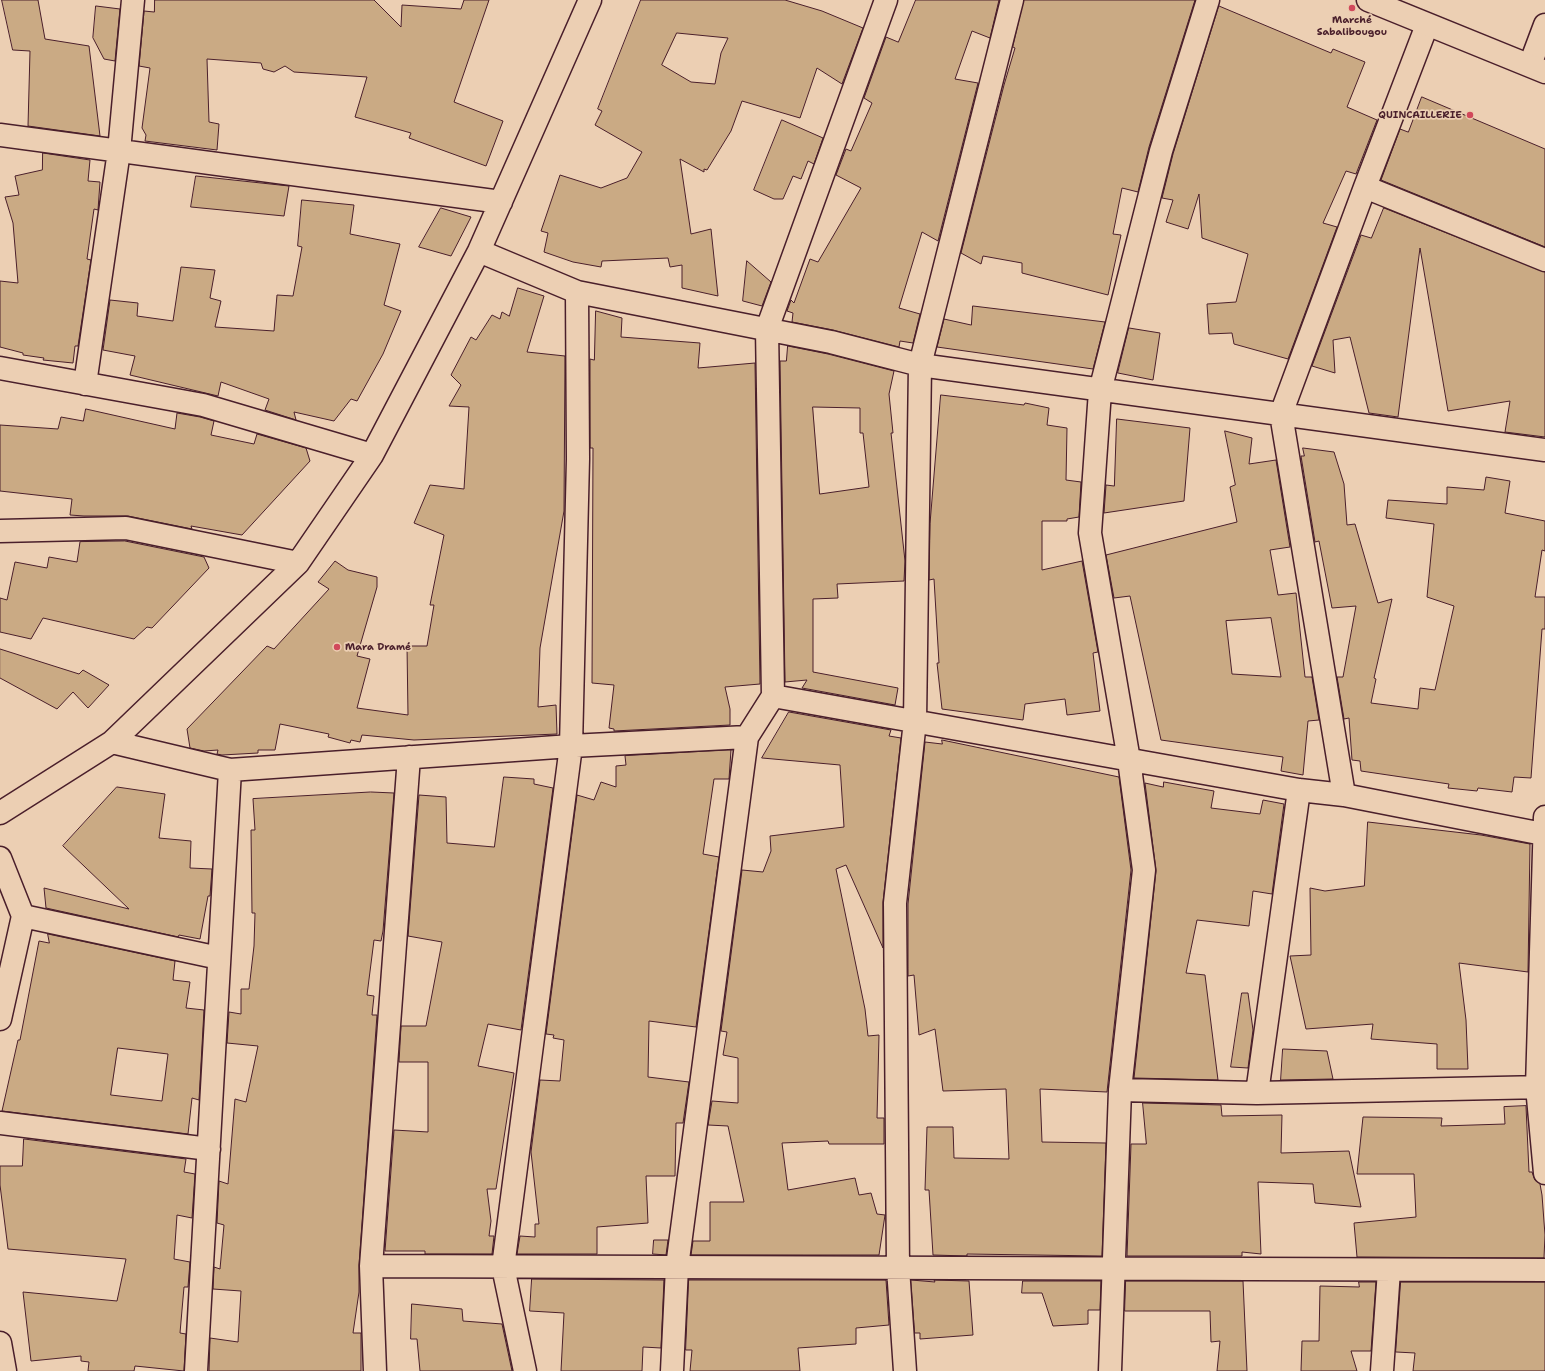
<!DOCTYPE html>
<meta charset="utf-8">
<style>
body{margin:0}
canvas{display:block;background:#eccfb3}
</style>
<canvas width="1545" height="1371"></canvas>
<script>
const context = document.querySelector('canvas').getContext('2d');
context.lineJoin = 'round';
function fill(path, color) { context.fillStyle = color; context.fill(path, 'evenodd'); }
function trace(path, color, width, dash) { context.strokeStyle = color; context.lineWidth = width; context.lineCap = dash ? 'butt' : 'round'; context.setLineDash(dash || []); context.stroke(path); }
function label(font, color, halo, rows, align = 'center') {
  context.font = font + ' "Shantell Sans",sans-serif'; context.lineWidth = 3.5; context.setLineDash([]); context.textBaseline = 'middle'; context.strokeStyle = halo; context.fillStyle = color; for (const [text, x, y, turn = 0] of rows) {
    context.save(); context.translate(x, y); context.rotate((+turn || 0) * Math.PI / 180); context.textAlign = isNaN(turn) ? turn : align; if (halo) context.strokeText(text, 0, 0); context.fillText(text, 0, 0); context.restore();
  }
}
const building = new Path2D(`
 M2,0H38L45,39L89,46L100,136L28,126L30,51L13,50Z
 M155,0H374L401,27L402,5L461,9L464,0H489L454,102L503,121L486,166L409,138L411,133L355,117L367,77L294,72L285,66L274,72L263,69L261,63L207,59L209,122L219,124L217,150L145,141L146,135L142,128L150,68L139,66L144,11L154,12Z
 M641,0H785L822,11L863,28L842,84L817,68L800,118L742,101L731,131L707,170L704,169V172L680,159L691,234L711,229L718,296L682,288V265L670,267L668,258L602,261L601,267L573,262L544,252L548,233L541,231L560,175L601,188L627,178L642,152L595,125L602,111L598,109ZM677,33L728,38L721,53L715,84L691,82L662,65Z
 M916,0H999L990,38L972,31L955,79L978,83L938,241L922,232L899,308L920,314L913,343L900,341L899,347L833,330L792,322L793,313L787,311L791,300L794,303L810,259L818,262L861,188L836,175L846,149L851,151L872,103L864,98L886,37L898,42Z
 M1024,0H1195L1149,147L1138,192L1122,188L1113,234L1121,235L1108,295L1022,273V263L983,256L981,264L961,253L1004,85L1015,48L1013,47Z
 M96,6L120,9L115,61L104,59L93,38Z
 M1219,6L1331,53L1333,49L1365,62L1347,107L1377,120L1356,174L1346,171L1323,223L1337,227L1288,359L1234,344L1232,333L1209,334L1207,304L1236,302L1248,254L1202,238L1199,194L1188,229L1166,222L1173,200L1162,198L1173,154Z
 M1422,97L1545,149V247L1381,180L1400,129L1408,132Z
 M782,120L823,138L814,164L808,161L801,179L793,176L783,199H774L754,190Z
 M43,153L90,160L88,181L100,182L98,210L94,209L87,259L91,260L78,346H75L73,363L43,360L44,358L23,355V353L0,347V281L18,283L13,223L5,197L19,195L15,176L42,170Z
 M196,176L289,186L284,216L191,207Z
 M302,200L354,205L350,234L400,244L384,305L401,311L383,354L357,401L351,399L334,421L294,412L296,420L265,410L269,399L221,382L218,396L130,375L135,356L103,350L110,300L138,303L137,316L173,321L181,267L215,270L210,298L221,301L215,327L274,331L277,295L293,296L302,247L298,246Z
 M441,208L471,217L451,256L419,247Z
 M1384,208L1545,272V437L1505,432L1510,401L1448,411L1420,248L1398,417L1369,413L1350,337L1333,340L1335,373L1312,366L1361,235L1371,238Z
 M747,261L771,282L762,306L743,301Z
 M518,288L544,296L527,352L565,356L564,511L540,648L538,707L556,705L557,734L414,740L362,735L360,742L351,740L350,743L328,737L329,734L280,724L275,750H258V753L222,755L217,754L218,750L204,751L190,748L187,729L267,646L274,649L329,589L318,582L335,561L348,570L377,577V587L357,656L370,659L357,708L408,715L407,646H427L434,605H430L444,535L414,523L430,485L464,489L469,407L449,406L461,385L451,375L471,337L476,340L492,315L500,319L502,312L509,316Z
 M973,306L1105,322L1093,369L937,347L944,319L971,325Z
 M596,311L622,318L621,337L700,343L698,368L755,363L760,684L725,687L730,709V725L614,731V729L609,728L614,685L592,683L593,448H590V359L594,360Z
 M1129,328L1160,333L1153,380L1118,373Z
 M788,346L828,354L894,371L889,394L893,433H891L905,561L904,581L837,584L838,598L813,599V672L898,688L895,705L802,688L807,680L785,682L780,361H786ZM813,407L860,408V433H863L869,487L820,494Z
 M941,395L1024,405L1025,403L1049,408L1047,425L1067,428L1066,480L1081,482L1079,517L1067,519V521H1042V570L1082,561L1098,652L1093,653L1100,711L1067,715L1065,699L1025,704L1023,720L942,709L937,663H939L934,579L929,580L930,524Z
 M86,409L175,429L177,413L200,417L214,421L211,435L254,444L257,434L306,448L310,461L242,535L191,526L192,529L128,516H84L70,515L72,499L0,491V425L58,429L61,417L83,421Z
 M1117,419L1190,428L1184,501L1104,513L1106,485L1114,486Z
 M1225,431L1252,438L1249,464L1276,460L1290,547L1270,550L1278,595L1296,593L1305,677H1312L1319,720L1308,721L1303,775L1281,771L1283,757L1161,740L1130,596L1114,598L1106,555L1237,522L1230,487L1235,485ZM1271,618L1281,677L1232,674L1226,621Z
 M1303,448L1334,452L1344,484L1347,525L1355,524L1378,603L1392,599L1374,678L1376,679L1371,703L1418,709L1420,688L1435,690L1454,606L1427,597L1434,524L1386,518L1388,500L1447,504V487L1484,490L1486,477L1510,481L1505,513L1545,521V551L1542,550L1535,597H1545V629H1542L1531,778L1514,777L1512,792L1478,788L1477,791L1448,788L1449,784L1361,771L1360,761L1352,760L1349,718L1344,719L1337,677H1343L1356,606L1332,608L1319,541L1315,542L1301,456H1304Z
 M125,541L204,557L209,568L152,628L147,627L134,639L43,618L31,639L0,632V598L7,600L15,562L47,568L49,557L77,562L80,542Z
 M0,649L79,674L83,670L109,685L88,708L73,692L57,709L0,678Z
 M789,712L891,730L889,736L901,738L883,902V948L846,865L836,869L865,1009L868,1036L879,1035L877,1118H884V1144H829L828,1141L782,1143L788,1190L855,1178L859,1195L871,1193L877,1214L885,1215L879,1255H691L693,1241H710V1202H744L728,1126L708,1125L712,1101L738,1103V1058L723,1055L727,1032L721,1031L742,870L763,872L771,851L770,836L844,827L840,765L762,758Z
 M942,740L1119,777L1131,870L1107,1092L1040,1089L1042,1142L1106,1143L1102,1256L967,1254V1256L933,1255L929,1190H925L927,1127H953L954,1158L1009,1159L1006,1089L943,1091L935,1029L919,1035L914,975L908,976V904L925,742L942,744Z
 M731,750L729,779H714L703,854L719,857L696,1027L649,1021L648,1077L689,1082L683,1123H676L675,1176H646L648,1223L597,1227V1254H517L520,1236L535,1237V1224H539L531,1152L540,1080L560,1081L564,1040L553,1038L554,1035L546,1034L577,795L594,800L601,782L616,787V766L626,765L625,756Z
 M504,777L534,779V784L553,788L521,1030L488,1024L478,1066L514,1073L496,1189H487L491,1221L489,1236H494L492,1254H425V1251H385L394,1130L428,1132V1062H399L401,1026H426L442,942L408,936L419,795L446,797L447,843L494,847Z
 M1164,782L1214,791L1211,808L1260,814L1263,800L1284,804L1272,894L1253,891L1249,926L1197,920L1186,973L1205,975L1218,1080L1134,1078L1156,871L1145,783L1163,787Z
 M117,787L165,794L159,838L191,841L190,868L212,869L210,896H208L200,939L179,935L178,937L46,908L44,888L129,909L63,846Z
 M371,792L394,793L383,931L381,941L374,940L367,995L374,996L372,1015H377L359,1265V1292L353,1333H361V1371H209L210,1338L238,1342L241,1291L213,1289L214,1267L220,1269L224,1225L217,1223L219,1181L228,1184L235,1099L246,1102L258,1046L227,1043L229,1012L241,1014V989H249L254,946L255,913H252L251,830H255L253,799Z
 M1368,822L1481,835L1530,844L1528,972L1459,963L1466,1020L1468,1069H1437V1044L1371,1039L1373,1024L1306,1029L1290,956L1311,955L1310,888L1325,891L1364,886Z
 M48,934L175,961L173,980L190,982L186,1008L204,1010L199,1100L192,1098L188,1134L2,1111L18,1040H20L39,941L49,943ZM118,1048L168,1054L162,1101L111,1095Z
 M1242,993H1248L1253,1030L1248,1068L1231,1067Z
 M1283,1049L1327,1051L1333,1079L1281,1080Z
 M1143,1103L1221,1105L1222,1116L1282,1115L1281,1153L1349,1151L1361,1207L1315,1203L1313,1184L1258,1182L1261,1254L1242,1252V1256H1127L1131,1144H1146Z
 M1526,1106L1529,1172H1532L1535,1180L1540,1184L1542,1195L1545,1235L1544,1258L1357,1257L1354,1223L1416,1217L1414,1174H1357L1363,1117L1442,1118L1441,1126L1505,1124L1504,1107Z
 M24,1139L186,1159L184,1172L195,1174L192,1218L177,1215L174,1259L190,1262L188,1287H184L180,1333L186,1334L184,1371L135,1366L134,1371H88L89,1362L81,1361V1356L31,1361L23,1292L117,1301L126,1259L8,1249L0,1185V1166H22Z
 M654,1240H668L666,1255L653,1254Z
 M532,1279L664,1280L661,1348L643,1347L642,1371H561L564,1313L530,1311Z
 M689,1280H886L889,1325L856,1328V1344L798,1348L800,1371H690L692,1350H686Z
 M911,1280L935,1282L934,1280L969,1281L973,1335L920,1339V1333H915Z
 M1023,1281H1101L1100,1310H1088V1324L1053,1326L1042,1293H1022Z
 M1126,1281H1243L1247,1371H1217L1220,1341L1211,1342L1210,1311H1125Z
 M1359,1282H1376L1371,1351H1351L1357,1371H1301L1302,1341H1319L1320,1286L1359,1287Z
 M1401,1282H1545V1371H1413L1415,1353L1396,1352Z
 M412,1304L462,1309L463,1321L502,1324L512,1371H420L417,1339H411Z`);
fill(building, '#caaa84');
trace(building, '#4a1f2b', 1);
const street = new Path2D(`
 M1530,65L1545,25
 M0,135L501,202
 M1365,187L1545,260
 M479,251L577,292L831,342L920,365L1545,450
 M0,368L203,405L372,455
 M85,384L119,151L133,0
 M0,531L126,528L298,563
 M773,696L1299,790L1344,795L1543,834
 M112,742L230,770L571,746L747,737
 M1344,795L1281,414L1365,187L1427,25
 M0,813L112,742L298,563L372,455L479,251L590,0
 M1545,817L1537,1087L1545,1173
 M0,858L23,916L0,1019
 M23,916L219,958
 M1120,1090L1257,1093L1545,1087
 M1257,1093L1299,790
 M0,1123L209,1149
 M371,1266L1545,1270
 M0,1343L5,1371
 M196,1371L230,770
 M375,1371L371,1266L409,757
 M525,1371L503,1267L571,746L578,459L577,292
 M672,1371L677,1267L747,737L773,696L767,329L886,0
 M905,1371L898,1268L895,903L915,721L920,365L1012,0
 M1110,1371L1120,1090L1144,870L1129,760L1090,533L1100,391L1161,151L1208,0
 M1382,1371L1389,1270`);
const secondary = new Path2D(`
 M1368,0L1545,72`);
trace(street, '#4a1f2b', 25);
trace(secondary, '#4a1f2b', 25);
trace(street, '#eccfb3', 22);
trace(secondary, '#eccfb3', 22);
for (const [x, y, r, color] of [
 [1352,8,4,"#d1495b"],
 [1470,115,4,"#d1495b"],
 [337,647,4,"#d1495b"]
]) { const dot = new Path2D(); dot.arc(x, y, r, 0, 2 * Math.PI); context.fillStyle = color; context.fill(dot); trace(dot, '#eccfb3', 1.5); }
label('bold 10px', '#4a1f2b', '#eccfb3', [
 ["Marché",1352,20],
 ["Sabalibougou",1352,32],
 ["QUINCAILLERIE",1462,115,"right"],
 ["Mara Dramé",345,647,"left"]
]);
</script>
